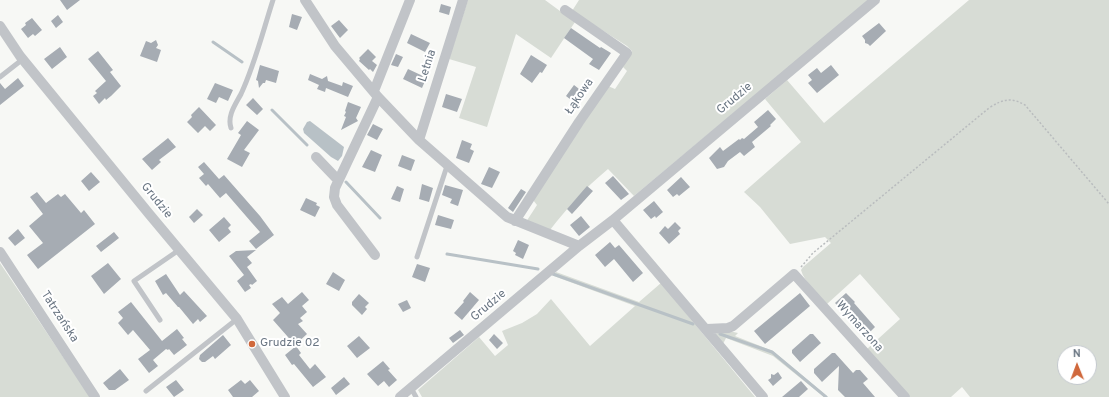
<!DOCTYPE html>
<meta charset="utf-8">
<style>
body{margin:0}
#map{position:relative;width:1109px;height:397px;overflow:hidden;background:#f7f8f5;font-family:Overpass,sans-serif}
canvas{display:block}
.north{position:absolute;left:1057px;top:345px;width:40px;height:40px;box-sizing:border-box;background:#fff;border:1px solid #c3c8cd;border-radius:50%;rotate:359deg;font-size:11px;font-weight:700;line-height:16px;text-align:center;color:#6a7683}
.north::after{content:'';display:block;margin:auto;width:14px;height:18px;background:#d0683c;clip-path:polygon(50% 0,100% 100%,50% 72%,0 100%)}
</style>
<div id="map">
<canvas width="1109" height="397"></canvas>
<div class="north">N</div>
</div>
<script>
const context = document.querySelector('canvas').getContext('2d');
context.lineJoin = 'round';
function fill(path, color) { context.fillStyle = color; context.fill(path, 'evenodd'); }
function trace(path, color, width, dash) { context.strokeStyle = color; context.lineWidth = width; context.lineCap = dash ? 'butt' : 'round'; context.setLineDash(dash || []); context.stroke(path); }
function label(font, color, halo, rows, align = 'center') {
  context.font = font + ' Overpass,sans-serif'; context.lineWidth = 4; context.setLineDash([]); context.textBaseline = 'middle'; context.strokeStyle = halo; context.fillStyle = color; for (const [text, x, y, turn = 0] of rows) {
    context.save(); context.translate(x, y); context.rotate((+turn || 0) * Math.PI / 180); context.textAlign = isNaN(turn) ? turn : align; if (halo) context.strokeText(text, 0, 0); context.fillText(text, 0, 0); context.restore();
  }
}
fill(new Path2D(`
 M468,0H545L575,22L551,58L516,34L487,127L459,118L476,67L449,59Z
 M579,0H869L634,196L608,169C585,188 568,207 550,230L526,222L537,205L533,200L608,86L615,89L627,71L623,67L624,63L632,51L627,46L572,11Z
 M969,0H1109V397H970L962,387L951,397H910L867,349L900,319L860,274L827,304C819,294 804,282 801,270L803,267L831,243L825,237L790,244L760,207L744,192L801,142L765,99L787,80L824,123ZM1065,353H1089V377H1065Z
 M0,263L90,397H0Z
 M556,272L639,302L661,283L755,397H422L418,390L479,337L495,356L508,345L502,331L522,323L537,314L551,299L590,346L635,306L551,275Z
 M729,331L738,333L735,336L773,351L828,397H824L773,356L726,338L723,344L714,334Z`), '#d7dcd5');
fill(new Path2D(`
 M310,121L344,147L342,156L338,161L331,157L304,133L303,129L307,122Z`), '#b8c1c6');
trace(new Path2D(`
 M213,42L242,62
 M272,110L307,145
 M346,182L380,218
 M447,254L538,269
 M553,274L693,324
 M720,334L772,352L826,397`), '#b8c1c6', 3);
fill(new Path2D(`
 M60,0H80L67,10Z
 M441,4L451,7L449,15L439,12Z
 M292,14L302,17L297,30L289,27Z
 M58,15L63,22L56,28L51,21Z
 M32,18L42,30L35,36L33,34L28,38L21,29L26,25L25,23Z
 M339,20L348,30L340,38L331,26Z
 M879,23L886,31L870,46L868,44L865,43V40L862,36Z
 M571,28L600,48L601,47L611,53L599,70L589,64L593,59L564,38Z
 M411,34L430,43L425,52L407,43Z
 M156,40L158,45L156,48L161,50L157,62L140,56L146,41L151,43Z
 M60,47L67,57L52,69L44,59Z
 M368,49L376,57L372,61L377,65L373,72L370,69L369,70L359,61L360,59L359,58Z
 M98,51L113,70L110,72L121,86L111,96L106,100L105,98L99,104L93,96L97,93L95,91L106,81L88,59Z
 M396,54L403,57L398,67L391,65Z
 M531,55L547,65L542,73L540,72L532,83L520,74Z
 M260,65L279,71L276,83L266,80L265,83H263L259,88L258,81L256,80Z
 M831,65L839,75L817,93L808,83L812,80L808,75L817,68L821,73Z
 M408,69L423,76L421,79L425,81L422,88L403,79Z
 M310,74L322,79L327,76L328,81L342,86L343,82L353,86L348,97L326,88L325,92L317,89L319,85L308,80Z
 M18,78L24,86L0,105V83L5,89Z
 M215,83L233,90L228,101L219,97L216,103L207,99Z
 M574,85L583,92L575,103L566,96Z
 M446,94L462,99L457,112L442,107Z
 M253,98L263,109L257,115L246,105Z
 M348,102L361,107L356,118L358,121L341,130L346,117L344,116L346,112L345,111Z
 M199,107L216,125L210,131L205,126L198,133L187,122L192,117L191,115Z
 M768,110L776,119L770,125L771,126L752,142L755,147L744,156L740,152L728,161L724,167L717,169L709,158L720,147L723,151L739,139L740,140L742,138L744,139L758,127L754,122Z
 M247,121L259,130L244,150L250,153L242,167L227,159L241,135L238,133Z
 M373,124L383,129L377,140L367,135Z
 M168,138L176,147L159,160L161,162L152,170L142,159Z
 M462,140L472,144L470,149L474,151L469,163L456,158Z
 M371,150L382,155L375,172L362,167Z
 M402,155L415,160L411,171L398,166Z
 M204,162L219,179L224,175L260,216L274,235L256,249L249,241L260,232L252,223L226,193L220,198L208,184L206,186L199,178L204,174L198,167Z
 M489,167L500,172L492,188L481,184Z
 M91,172L100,182L89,191L81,181Z
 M613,176L629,194L621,200L605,183Z
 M681,177L690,187L679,196L677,194L673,197L667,190Z
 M422,184L433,188L429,202L419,199Z
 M445,185L463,190L458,206L450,203L452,199L442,195Z
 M397,186L404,189L400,202L391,199Z
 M587,186L593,191L572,214L567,209Z
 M521,189L526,192L513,212L508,208Z
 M37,192L46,203L58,194L61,197L65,194L81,213L84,210L95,224L38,269L27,255L43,243L29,226L43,214L30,197Z
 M306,198L317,203L316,205L320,207L315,217L300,210Z
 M654,201L663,212L656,218L655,216L651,219L643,210Z
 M197,209L203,215L194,223L189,217Z
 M438,215L454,220L451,229L435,225Z
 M581,216L590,227L579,236L570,225Z
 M224,217L231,225L228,228L231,232L219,242L209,230Z
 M675,222L681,228L678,231L680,234L669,244L659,233L665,226L668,229Z
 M18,229L25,238L15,246L8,238Z
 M114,232L119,238L101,252L96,246Z
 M518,240L529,245L523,259L515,255L516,253L513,251Z
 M610,242L615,248L619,245L643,273L633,282L614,259L605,267L595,255Z
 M256,250L247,257L252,263L247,267L257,281L252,285L251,284L249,285L251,288L245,292L237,281L244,275L229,256L236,251Z
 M108,263L121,279L104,294L91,276Z
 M417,264L430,268L425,282L412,277Z
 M333,272L345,280L339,291L326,284Z
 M166,274L180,295L184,291L207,316L200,322L198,319L193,324L179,307H178L166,293L163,295L155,281Z
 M302,292L309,300L302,306L307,312L300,318L303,321L298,324L307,334L295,345L273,320L280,313L272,304L282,297L288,304Z
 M470,292L479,300L462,320L454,313L464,302L463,301Z
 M800,293L810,306L765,344L754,331Z
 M846,293L855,302L854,303L875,327L867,335L848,314L842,308L841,309L835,303Z
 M359,294L369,303L365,307L367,309L362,315L352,305V302Z
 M407,300L411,308L403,312L398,304Z
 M131,302L162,341L177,329L184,338L182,339L187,345L174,355L169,349L168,350L166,349L153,360L158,366L149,373L138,359L150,350L133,330L128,335L118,323L123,318L118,312Z
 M460,330L464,335L453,343L449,338Z
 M494,334L503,343L497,349L489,340Z
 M810,334H813L821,343L800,362L792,353V350Z
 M223,335L231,345L215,359L213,356L205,362H202L199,359L200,355Z
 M359,336L370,348L357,358L347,346Z
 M296,346L301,353L299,355L310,369L315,364L326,377L313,387L294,364L292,365L285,355Z
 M832,353H835L853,373L856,370H860L868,379L863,383L875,397H845L838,390L839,366L822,382L814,373V369Z
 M383,361L390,369L388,370L397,380L389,387L384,381L378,386L367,374Z
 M120,369L129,380L115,390H109L103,383Z
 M778,372L782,378L773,386L768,380L771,378V374L774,375Z
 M344,377L350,384L336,395L331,388Z
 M176,380L184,390L174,397L166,387Z
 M241,380L245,384L250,380L259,391L252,397H233L228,390Z
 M801,381L808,389L799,397H782Z`), '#a6acb3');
trace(new Path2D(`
 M801,267L813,253L989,108C1003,99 1011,97 1025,105L1109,204`), '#b9bcbe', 1.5, [2, 2]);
trace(new Path2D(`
 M0,77L23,59
 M231,128C227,116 235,105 241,94C255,64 263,31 273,0
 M417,257L447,166
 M160,320L134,281L179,250
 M411,388L416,397
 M146,391L237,319`), '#c1c4c8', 5);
trace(new Path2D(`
 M305,0L335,46L378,97L419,140L507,217L579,246
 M0,26L20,56L150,215L237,319L285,397
 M374,91L410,0
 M419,140L463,0
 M316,157L338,180
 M613,220L875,0
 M515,221L579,122L627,53L565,10
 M0,252L95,397
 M375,255L337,205L334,197L335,188L378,97
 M707,329L728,328L733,326L794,274L905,397
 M400,397L579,246L613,220L763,397`), '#c1c4c8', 10);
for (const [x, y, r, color] of [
 [252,344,4,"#d0683c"]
]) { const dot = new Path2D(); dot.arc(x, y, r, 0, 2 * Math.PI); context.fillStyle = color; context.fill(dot); trace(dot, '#fff', 1.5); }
label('12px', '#6a7683', '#fff', [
 ["Letnia",428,66,-72],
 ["Łąkowa",580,97,-56],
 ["Grudzie",735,99,-40],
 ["Grudzie",156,201,51],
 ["Grudzie",489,306,-40],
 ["Tatrzańska",59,317,57],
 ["Wymarzona",859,327,48]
]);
label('12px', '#6a7683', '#fff', [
 ["Grudzie 02",260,344]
], 'left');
</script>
